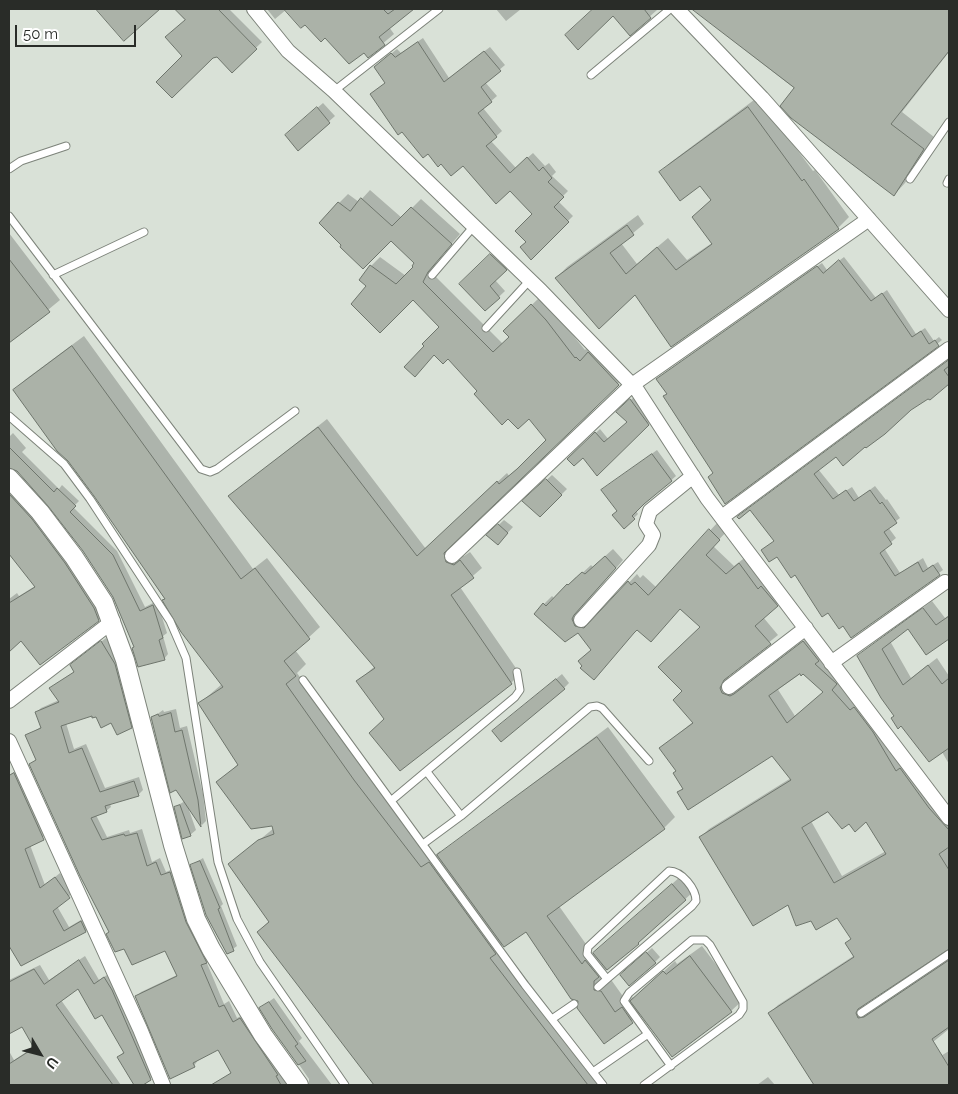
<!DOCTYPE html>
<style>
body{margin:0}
#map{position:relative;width:958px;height:1094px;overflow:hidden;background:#d9e1d7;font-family:Raleway,sans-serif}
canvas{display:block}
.frame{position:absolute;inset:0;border:10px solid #292c28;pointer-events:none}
.north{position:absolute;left:15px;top:1029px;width:50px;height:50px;-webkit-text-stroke:4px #fff;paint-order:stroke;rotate:127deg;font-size:14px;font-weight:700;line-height:20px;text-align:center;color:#292c28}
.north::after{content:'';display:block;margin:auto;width:18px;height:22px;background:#292c28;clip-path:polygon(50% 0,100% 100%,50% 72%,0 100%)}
.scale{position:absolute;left:15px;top:25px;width:121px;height:22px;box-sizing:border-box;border:2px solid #292c28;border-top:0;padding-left:6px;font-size:15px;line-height:18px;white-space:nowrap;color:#292c28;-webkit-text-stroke:4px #fff;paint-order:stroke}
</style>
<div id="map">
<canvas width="958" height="1094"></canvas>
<div class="frame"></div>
<div class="north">U</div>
<div class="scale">50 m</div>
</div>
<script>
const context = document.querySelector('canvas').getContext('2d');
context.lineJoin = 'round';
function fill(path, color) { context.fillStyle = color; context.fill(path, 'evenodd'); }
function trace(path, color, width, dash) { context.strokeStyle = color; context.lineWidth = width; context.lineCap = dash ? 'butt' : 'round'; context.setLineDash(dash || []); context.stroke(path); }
fill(new Path2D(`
 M98,9H159L124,39Z
 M177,9H229L262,42L232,71L217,56H184L186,20Z
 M267,9H287L275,19Z
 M299,9H412L389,27L394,34L368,56L365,51L325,36L292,16Z
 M496,9H521L506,21Z
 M594,9L597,11L599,9L657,10L630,34L613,14L566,35Z
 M694,9H949V52L902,112L934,137L905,183L894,195L795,88Z
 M423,38L449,78L490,47L505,65L485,82L497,96L483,108L502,131L491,141L516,168L533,153L545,166L549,163L556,172L552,176L568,191L558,201L573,216L531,258L527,241L534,214L510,189L463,165L386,82L381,62L397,49L401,53Z
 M758,97L813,171L815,170L849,217L838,228L672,345L635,293L556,278L567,267L638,215L644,224L621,243L637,264L668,238L687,260L712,243L693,217L712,199L700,184L661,172L671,162Z
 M323,103L335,116L298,149L292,130Z
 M370,190L402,218L421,199L460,234L437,261L431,272L503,344L510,337L505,331L541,296L585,350L586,349L590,352L598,344L627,375L452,543L455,554L464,556L470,552L482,568L460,587L520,674L511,683L386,719L358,681L375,666L230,496L327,419L426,549L507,473L509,476L548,440L529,417L479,391L440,327L413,298L368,286L371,266L380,257L406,276L415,267L416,263L391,239L339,203L348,194L359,202Z
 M9,233L60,300L9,342Z
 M496,250L511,264L495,280L505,291L485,310L461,284Z
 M844,257L876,298L887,290L916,334L925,328L934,341L939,337L942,340L903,371L715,472L658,379L822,263L827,270Z
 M84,336L253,569L267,558L320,627L295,650L306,664L297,673L365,769L433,857L440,851L441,853L608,727L675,817L664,828L559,906L593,954L681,876L694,891L638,943L607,968L604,980L612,981L627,1002L633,997L634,999L675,961L677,964L702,946L743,1000L731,1011L642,1013L605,1042L579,1000L526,930L501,946L608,1085H375L258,932L269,921L229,865L274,828L273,824L218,783L239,763L200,703L222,684L95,495L14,390L26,379Z
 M949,360V382L930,399L929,397L818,469L839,495L852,487L859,498L875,486L886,500L887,499L900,518L888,527L896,538L884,548L900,573L923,558L928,568L938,562L943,570L851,636L750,509L739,517Z
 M634,397L652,420L597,474L583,456L569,459L600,429L609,440L629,422L618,412Z
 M13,433L26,448L22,452L59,489L62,485L79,501L73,507L117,551L145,607L157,601L167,633L163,636L168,654L164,659L135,646L114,597L84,550L49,504L18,470L9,467V437Z
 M657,450L676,476L636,511L638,514L634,518L618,511L602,490Z
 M552,475L567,489L540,516L524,501Z
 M9,483L37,514L103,615L98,620L22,639L9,650V599L17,593L19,596L35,586L9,553Z
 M504,520L513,527L503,538L488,535Z
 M718,522L727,531L713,546L734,566L747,556L785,597L763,617L778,635L730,674L728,679L730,685L738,688L744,686L812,634L949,814V846L947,847L949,850V949L946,948L864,1004L865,1009L873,1010L949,959V1029L917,1055L924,1066L949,1051V1085H816L770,1013L778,1005L855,955L852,938L837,916L811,919L701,837L709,829L791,778L772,754L679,792L683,788L677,770L661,748L694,721L684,691L701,627L681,608L637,629L584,666L579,661L592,649L578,631L565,641L544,604L552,596L555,599L576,577L577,578L591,565L593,567L613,549L623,560L580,610L583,618L593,621L637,574L640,578L643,575L657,588ZM800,672H803L824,692L795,716L777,688ZM829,810L849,822L866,820L886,851L842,876L811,821Z
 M932,601L945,618L949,615V638L927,654L909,627L890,641L911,678L937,658L949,676V764L942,752L895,716L858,656Z
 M106,638L119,659L136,722L131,727L92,715L66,723L74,749L86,744L105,788L139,777L143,790L138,795L110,804L111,807L106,811L96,815L107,837L129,830L130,833L142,829L152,862L160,858L166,872L175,868L211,957L206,961L224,1004L229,1001L237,1018L245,1014L294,1085H230L225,1078L232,1072L219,1048L198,1060L194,1066L136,997L141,992L177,975L166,950L125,948L110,931L31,764L37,759L27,736L42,726L36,713L41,708L59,700L51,688L75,671L76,661Z
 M562,674L569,683L564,688L499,726Z
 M176,709L180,728L187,726L203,794L206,821L202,825L188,807L196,830L190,835L175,807L185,801L152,718L163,710L164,712Z
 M19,769L48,834L30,845L45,885L60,873L74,892L57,906L69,927L86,917L91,926L86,931L22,965L9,943L11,937L9,930V775Z
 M203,858L223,904L221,906L237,946L227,953L192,865Z
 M652,948L660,957L655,962L627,970Z
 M85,956L99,980L110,973L156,1074L142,1085H135L119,1057L124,1051L103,1014L78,988L61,1000L121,1085H9V1051L14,1060L34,1047L22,1025L9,1033V980L40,965L49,980Z
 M274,998L302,1038L299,1041L332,1085H309V1079L260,1008Z
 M768,1077L775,1085H757Z`), '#0003');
const building = new Path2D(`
 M96,9H160L124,41Z
 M175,9H218L257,49L232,73L217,57L213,58L172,98L156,82L182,56L165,37L185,20Z
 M284,9H383L388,14L395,9H414L379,37L385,45L368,58L364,53L349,64L325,38L321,42L305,25L301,28Z
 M593,9H644L651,18L630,36L613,16L578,50L565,35Z
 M692,9H949V51L891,124L924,149L894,196L791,118L780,106L794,88Z
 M418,42L444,82L484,51L501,71L481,87L492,102L478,113L497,137L486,146L510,173L527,157L539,171L543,167L552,178L548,182L564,197L554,207L569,222L531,260L520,247L526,242L515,231L532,214L510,191L496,204L463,166L451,176L441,164L438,167L428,154L423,158L402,132L398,135L370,94L385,83L374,67L391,53L395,57Z
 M317,107L330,123L298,151L285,135Z
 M748,107L802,181L804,179L839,229L671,347L635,295L599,329L555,278L627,225L634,235L610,253L626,274L657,247L676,270L712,244L692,217L711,200L700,186L680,201L659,172Z
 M361,198L392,226L411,207L452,244L428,272L423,282L493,352L509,337L503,331L531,304L546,320L575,358L576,357L580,361L588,352L619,385L444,553L446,562L454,565L460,560L474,578L451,595L512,684L400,771L369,733L384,719L356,681L375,668L228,496L318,427L417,556L497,481L499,484L517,469L546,440L529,419L518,429L508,419L502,425L474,394L477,391L448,359L443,364L434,355L415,377L404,367L424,346L422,344L439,327L413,300L380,333L351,304L366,286L359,280L370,265L396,284L413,267L412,266L414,263L391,241L363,269L340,247L341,245L319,223L338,202L350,211Z
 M490,254L507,270L490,286L500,298L485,311L459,284Z
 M9,259L50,312L9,343Z
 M839,260L871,301L882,293L912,337L921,331L929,344L935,340L939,346L725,504L708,477L713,473L663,396L667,394L656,379L817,266L823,273Z
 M72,346L241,579L255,568L310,639L284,661L296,676L286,684L354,780L421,867L429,862L496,954L490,958L588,1085H374L257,932L269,922L228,864L258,840L274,834L272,826L251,829L216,782L238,765L198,703L223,687L181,632L162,600L165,599L94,496L68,461L57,451L13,390Z
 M949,360V366L944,370L949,377V384L930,400L928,399L911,410L885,434L866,448L865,447L843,466L836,457L814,474L833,499L846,490L854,501L870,490L880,504L882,502L897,523L884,532L892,544L880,553L895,576L918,562L923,572L933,565L940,575L851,638L843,626L839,629L828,613L822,617L795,575L791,578L777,557L769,562L761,550L774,541L750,510L739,519L737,517Z
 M630,399L649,425L597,476L583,458L574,466L567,459L595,432L604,442L627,422L616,412Z
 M9,447L54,492L57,488L76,506L70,512L113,555L140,611L153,605L163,638L159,640L165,660L138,667L132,648L134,647L113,597L83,551L48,506L17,471L9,468Z
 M652,454L672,481L644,504L632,516L635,519L624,529L612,515L617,511L601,490Z
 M546,479L562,495L540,517L522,501Z
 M9,494L32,519L65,563L94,608L99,621L40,665L21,641L9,652V603L35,587L9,554Z
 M498,524L508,533L498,545L486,535Z
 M709,529L720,540L706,555L726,574L739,563L758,589L761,586L778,606L755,626L771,644L724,680L720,688L722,693L730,696L734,694L803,641L819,661L815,664L837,684L832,690L850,710L854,707L873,732L896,771L900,768L929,808L949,830V847L939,854L949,870V949L858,1009L856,1013L858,1018L864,1017L949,960V1027L932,1039L949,1067V1085H814L768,1013L854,957L845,943L851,939L837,918L816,930L811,921L796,926L788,905L753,926L699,837L791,780L772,756L688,810L677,792L683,789L673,773L676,771L659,748L693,723L673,700L682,691L658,667L700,627L680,609L651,642L637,630L634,633L594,680L580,668L582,666L578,661L591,650L578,633L565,642L534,614L543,603L546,606L567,584L568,585L582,572L585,574L605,556L616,568L574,615L572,619L575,626L584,628L628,581L631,585L635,582L648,595ZM800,674L801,676L803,674L823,692L787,723L769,696ZM828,812L842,829L849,824L855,832L866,822L886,854L834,883L802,828Z
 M923,608L936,625L949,616V639L926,655L908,629L882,649L903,685L928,665L942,684L949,678V748L929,762L901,726L898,729L891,718L894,716L881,698L857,656Z
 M101,641L115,664L132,728L117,735L111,723L101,728L96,717L92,718V716L61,726L69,753L82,748L100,792L134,781L139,796L105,806L107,812L91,818L102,840L124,834L125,836L137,833L147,866L156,862L161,875L170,872L186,922L207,963L201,965L219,1007L224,1005L233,1022L240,1018L278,1075L276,1076L281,1085H211L231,1073L218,1050L193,1063L195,1067L170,1079L135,996L177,976L165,951L132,965L124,949L115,952L106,934L109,932L80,876L29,764L36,760L25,735L41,728L35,712L59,702L49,688L74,672L70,665Z
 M556,679L565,689L501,742L492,731Z
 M171,713L175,732L182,730L198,800L201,827L176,790L170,793L151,717L158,714L159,716Z
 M597,737L665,829L547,916L582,964L585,960L599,977L594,981V990L601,991L615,1012L622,1007L633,1023L604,1044L577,1008L578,1001L571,999L526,932L504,947L437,855Z
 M14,773L44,840L25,849L40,888L55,877L70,898L53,911L64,931L81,921L86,932L21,966L9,946V776Z
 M180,805L191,836L182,839L174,807Z
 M200,861L220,908L218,909L234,951L227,954L206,915L190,865Z
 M672,884L686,900L638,943L639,944L607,970L593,953Z
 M646,952L656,963L629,986L620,975Z
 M690,956L732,1012L672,1057L630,1001L663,971L666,974Z
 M79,960L94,984L104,977L112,990L151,1080L143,1085H134L117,1057L124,1053L102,1015L95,1019L78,989L56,1005L113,1085H9V1064L34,1048L22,1027L9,1034V982L34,969L44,984Z
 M269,1002L298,1044L295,1046L306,1061L298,1065L272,1029L259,1008Z`);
fill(building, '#abb2a8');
trace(building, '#6e756c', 1);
const service = new Path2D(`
 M591,75L670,9
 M334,91L439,9
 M9,169L21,161L66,146
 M910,179L949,122
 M947,183L949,179
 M9,216L201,469L210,472L217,469L295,411
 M53,275L144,232
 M432,275L474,226
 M486,328L530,280
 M9,416L64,464L90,499L170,621L186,658L218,862L237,919L260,962L345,1085
 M303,680L525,985L603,1085
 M427,772L461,816
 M392,800L515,697L520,690L517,672
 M423,844L461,816L590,707L597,706L602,708L649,761
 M598,987L607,979L692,906L696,901C696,889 682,871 669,871L588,947L587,954L607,979
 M861,1013L949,954
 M552,1019L574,1004
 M593,1072L648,1034
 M644,1085L739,1015L743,1009V1002L710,945L705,940H692L629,993L624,1001L671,1066`);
const minor = new Path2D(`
 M254,9L288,51L334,91L541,291L637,390L707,498L949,818
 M677,9L762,98L949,310
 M722,517L949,349
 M452,556L632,385L869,219
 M581,620L649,545L653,535L646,524L650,511L693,476
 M831,663L945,582
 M729,687L806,628
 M9,701L113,621
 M9,741L140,1029L163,1085`);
const tertiary = new Path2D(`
 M9,478L40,512L74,557L104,603L125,660L173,845L196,919L211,949L263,1035L299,1085`);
trace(service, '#7d837a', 9);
trace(minor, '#7d837a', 16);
trace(tertiary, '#7d837a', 20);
trace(service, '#fff', 7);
trace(minor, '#fff', 14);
trace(tertiary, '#fff', 18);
</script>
